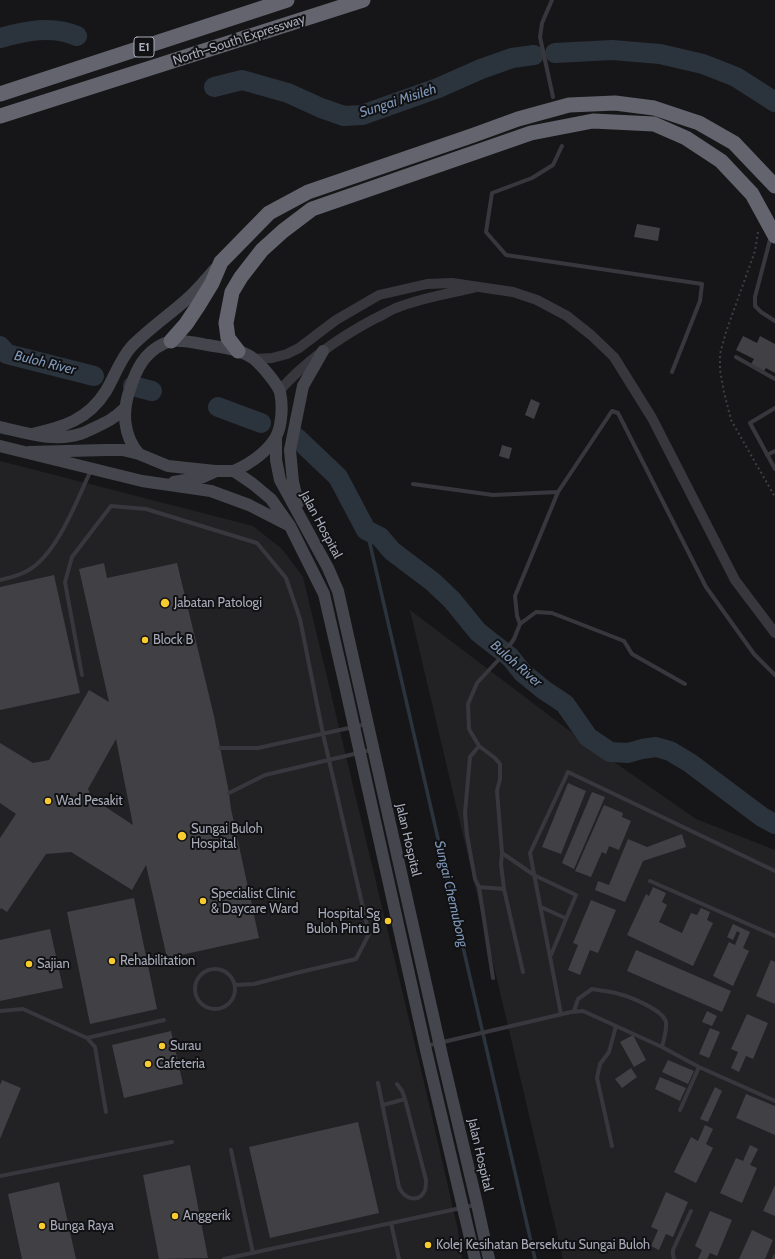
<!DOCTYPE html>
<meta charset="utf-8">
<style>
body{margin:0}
canvas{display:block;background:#161618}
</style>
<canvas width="775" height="1259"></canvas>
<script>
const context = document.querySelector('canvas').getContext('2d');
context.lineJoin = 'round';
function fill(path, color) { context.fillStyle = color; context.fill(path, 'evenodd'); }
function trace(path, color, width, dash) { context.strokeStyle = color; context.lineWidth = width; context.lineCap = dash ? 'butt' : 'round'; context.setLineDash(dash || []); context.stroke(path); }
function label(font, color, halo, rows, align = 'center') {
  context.font = font + ' Cabin,sans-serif'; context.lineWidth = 4; context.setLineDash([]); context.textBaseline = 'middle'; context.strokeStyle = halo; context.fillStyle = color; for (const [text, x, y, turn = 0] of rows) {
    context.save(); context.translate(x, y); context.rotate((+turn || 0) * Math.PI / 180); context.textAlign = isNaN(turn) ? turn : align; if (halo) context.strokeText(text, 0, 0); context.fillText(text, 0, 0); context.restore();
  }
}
fill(new Path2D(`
 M0,461L253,526L282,549L303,577L427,1095L458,1230L462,1259H0Z
 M410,610L571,732L696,819L775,850V1259H563Z`), '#222225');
trace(new Path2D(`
 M366,530L370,544L535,1259`), '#2b333d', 3.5);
trace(new Path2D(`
 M0,38C25,31 52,25 77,36
 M555,53L612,50L660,54L703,64L736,77L775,102
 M214,87L242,80L288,93L321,108L344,116L362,115L438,88L481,69L512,58L534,55
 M0,346L7,354L94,376
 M133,386L152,391
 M218,407L261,423
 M297,438L338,477L366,530L380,537L392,551L433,582L452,600L478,632L510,657L523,673L544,690L565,704L588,737L610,752L628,753L642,749L656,747L670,751L690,763L762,817L775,824`), '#2b333d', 20);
fill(new Path2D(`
 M637,224L660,228L658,241L634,237Z
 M743,336L757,343L760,336L775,344V373L766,368L764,371L751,364L754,359L736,350Z
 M531,399L540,403L534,419L525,415Z
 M502,445L512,448L509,459L499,456Z
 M104,563L107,578L177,563L214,716L229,793L231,809L259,938L167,958L146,865L132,890L71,852L46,854L7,912L1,908L0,910V838L16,814L0,803V743L33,763L49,760L89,690L109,702L79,569ZM116,739L133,825L92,798L88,789Z
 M54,575L80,693L0,710V587Z
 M568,783L586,791L561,854L542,847Z
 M592,792L605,797L574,869L562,863Z
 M604,805L623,813L622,817L631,821L619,850L609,846L606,854L602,852L591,877L575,871Z
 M682,834L686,847L643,861L625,902L595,890L598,881L609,885L628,839L647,847Z
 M653,887L666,893L662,902L667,905L659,922L682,933L691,913L697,915L701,908L710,912L707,920L713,923L693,966L627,935L646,894L649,896Z
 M134,898L157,1009L90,1024L67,912Z
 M591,900L616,910L598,953L590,950L580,975L568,970L578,945L573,943Z
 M733,924L750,932L743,948L749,951L733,986L713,976L729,942L735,945L740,933L737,931L733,940L727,937Z
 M50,929L63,988L0,1001V940Z
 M636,950L731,991L722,1012L627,971Z
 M771,960L775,962V1004L756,996Z
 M707,1011L717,1016L712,1026L702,1022Z
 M747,1014L768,1023L753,1059L746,1056L739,1072L731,1068L738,1052L731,1049Z
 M710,1028L720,1032L709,1058L699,1054Z
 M171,1031L183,1084L124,1098L112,1045Z
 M633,1035L646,1060L634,1067L620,1042Z
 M668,1060L694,1071L688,1084L662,1072Z
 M631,1068L637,1077L622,1088L615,1079Z
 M660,1077L686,1088L680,1101L655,1089Z
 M2,1080L21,1088L0,1139V1085Z
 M715,1087L722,1091L708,1122L700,1119Z
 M746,1094L775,1106V1135L736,1118Z
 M358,1122L379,1213L270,1238L249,1147Z
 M705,1125L713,1129L706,1144L713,1148L696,1183L674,1172L691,1137L698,1141Z
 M750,1145L758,1149L750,1165L757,1168L742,1203L720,1193L736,1158L743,1161Z
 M190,1165L208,1258L159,1259L143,1175Z
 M59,1182L76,1259H22L8,1194Z
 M775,1185V1216L763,1211Z
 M666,1192L688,1202L673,1237L666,1234L659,1250L651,1246L658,1230L651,1227Z
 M710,1211L732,1220L717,1256L710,1253L707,1259H698L702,1250L695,1246Z
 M752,1230L773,1240L765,1259H739Z`), '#404045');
trace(new Path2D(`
 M758,232L755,251L726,332L720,354V370L724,392L731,420L775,497`), '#3d3e44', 2, [2, 3]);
trace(new Path2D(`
 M552,0L542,23L540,37L553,97
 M562,146L553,165L532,178L492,193L486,232L506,255L702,284L700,301L672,372
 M771,236L755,297V306L761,312L775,321
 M736,357L775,379
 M775,408L750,423L775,469
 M767,455L775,451
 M413,484L493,495L558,492
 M0,580C9,578 18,576 27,571C57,555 77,500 91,470
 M520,624L536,612L552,613L624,641L632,654L685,684
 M82,675L65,582L72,557L111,506L146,509L257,543L286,578L300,619L323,734L369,934L356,959L296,973L254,984L235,985
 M479,746L470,757L465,813L467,835L475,879L479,887L504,889
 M220,748H258L367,724
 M229,793L265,775L371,750
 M502,853L534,875L576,895L551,955
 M650,881L775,936
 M479,887L493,978
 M541,907L565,918
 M195 989a20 20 0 1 1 40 0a20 20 0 1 1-40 0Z
 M523,972L504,889L501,864L502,853L497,791L500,779V764L495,758L479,746L469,729L468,704L477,683L502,656L514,639L520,624L517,616L515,596L558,492L612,411L618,413L706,587L754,654L775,675
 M0,1011L23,1009L87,1038L95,1047L106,1112
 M574,1011L578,999L592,989C601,991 611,991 619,994C631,997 663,1010 666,1022C667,1030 664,1039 662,1047
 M561,1014L530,853L568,772L775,871
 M87,1038L164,1020
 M426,1046L571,1012L583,1011L616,1026L662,1047L699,1067L775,1101
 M378,1083L399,1187C404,1199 419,1204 425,1190C426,1187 426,1183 426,1180L405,1099L402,1091L397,1084
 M383,1105L405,1099
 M680,1110L699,1067
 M612,1146L597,1078L600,1064L609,1052L616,1026
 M231,1150L253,1253
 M0,1176L172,1142
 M391,1223L399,1259
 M224,1259L475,1205
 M674,1259L673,1255V1250L691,1211
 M774,1259L775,1256`), '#37373d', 4);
trace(new Path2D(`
 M254,359L272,358L287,354L299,348L336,320L379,295L427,284L452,283L513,292L537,300L567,316L591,335L614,357L652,418L735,580L775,633
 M279,391C306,361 338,338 374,319C381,316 389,311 396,308C421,298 447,294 473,288`), '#37373d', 10);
trace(new Path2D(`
 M0,427C26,433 54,442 80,434C85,433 89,430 94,428C107,422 115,418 125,408
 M32,434C63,427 88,420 106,391C115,376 120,359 132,346C149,329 169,315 186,300C197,291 206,279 215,269
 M276,437V460L280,480L328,568L338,591L443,1060L477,1204L489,1259
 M0,446L142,481L211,491L249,505L288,525
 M29,452L106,450H123L139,454L168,466L215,471H234L253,484L271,499L290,526L324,594L344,681L425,1046L475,1259
 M139,454C123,436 122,411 130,389C136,370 144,353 163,344C166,343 169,341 172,341C183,340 197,343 208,345C223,348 241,349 254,359C261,365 277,383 280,392C283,405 282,425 276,437C267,452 249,464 234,471
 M174,482L203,477L214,472
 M298,503L293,482L290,450L303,386L323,351`), '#45464d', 12);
trace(new Path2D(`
 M0,94L287,0
 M0,116L363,0
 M171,341L186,324L198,306L212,283L221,262L269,213L308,192L474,135L518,119L569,105L615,103L654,108L699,123L734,143L775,186
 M238,351L228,338L226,323L232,292L241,277L262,250L283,231L312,209L531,133L593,121L654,124L686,138L721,161L752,194L775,236`), '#63646e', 15);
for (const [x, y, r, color] of [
 [165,603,5,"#f8cb2e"],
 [145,640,4,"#f8cb2e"],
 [48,801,4,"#f8cb2e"],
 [182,836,5,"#f8cb2e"],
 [203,901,4,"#f8cb2e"],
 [388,921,4,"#f8cb2e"],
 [112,961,4,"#f8cb2e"],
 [29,964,4,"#f8cb2e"],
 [162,1046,4,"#f8cb2e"],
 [148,1064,4,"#f8cb2e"],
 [175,1216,4,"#f8cb2e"],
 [42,1226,4,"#f8cb2e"],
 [428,1245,4,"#f8cb2e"]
]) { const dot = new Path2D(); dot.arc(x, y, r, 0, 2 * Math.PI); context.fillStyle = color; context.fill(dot); trace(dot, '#111113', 1.5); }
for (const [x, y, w] of [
 [144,47,20]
]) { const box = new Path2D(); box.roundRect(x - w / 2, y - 10, w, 20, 3); context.fillStyle = '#111113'; context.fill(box); trace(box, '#a7abb9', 1); }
label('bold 12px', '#a7abb9', null, [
 ["E1",144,47]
]);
label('13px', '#a7abb9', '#111113', [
 ["North–South Expressway",239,40,-18],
 ["Jalan Hospital",321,525,62],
 ["Jalan Hospital",408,840,77],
 ["Jalan Hospital",480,1155,77]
]);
label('13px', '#a7abb9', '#111113', [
 ["Jabatan Patologi",174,603],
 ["Block B",153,640],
 ["Wad Pesakit",56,801],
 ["Sungai Buloh",191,829],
 ["Hospital",191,844],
 ["Specialist Clinic",211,894],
 ["& Daycare Ward",211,909],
 ["Hospital Sg",380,914,"right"],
 ["Buloh Pintu B",380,929,"right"],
 ["Rehabilitation",120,961],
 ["Sajian",37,964],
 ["Surau",170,1046],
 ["Cafeteria",156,1064],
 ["Anggerik",183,1216],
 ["Bunga Raya",50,1226],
 ["Kolej Kesihatan Bersekutu Sungai Buloh",436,1245]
], 'left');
label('italic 14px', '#7d95b5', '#111113', [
 ["Sungai Misileh",398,101,-18],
 ["Buloh River",45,363,14],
 ["Buloh River",516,664,41],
 ["Sungai Chemubong",451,894,77]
]);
</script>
